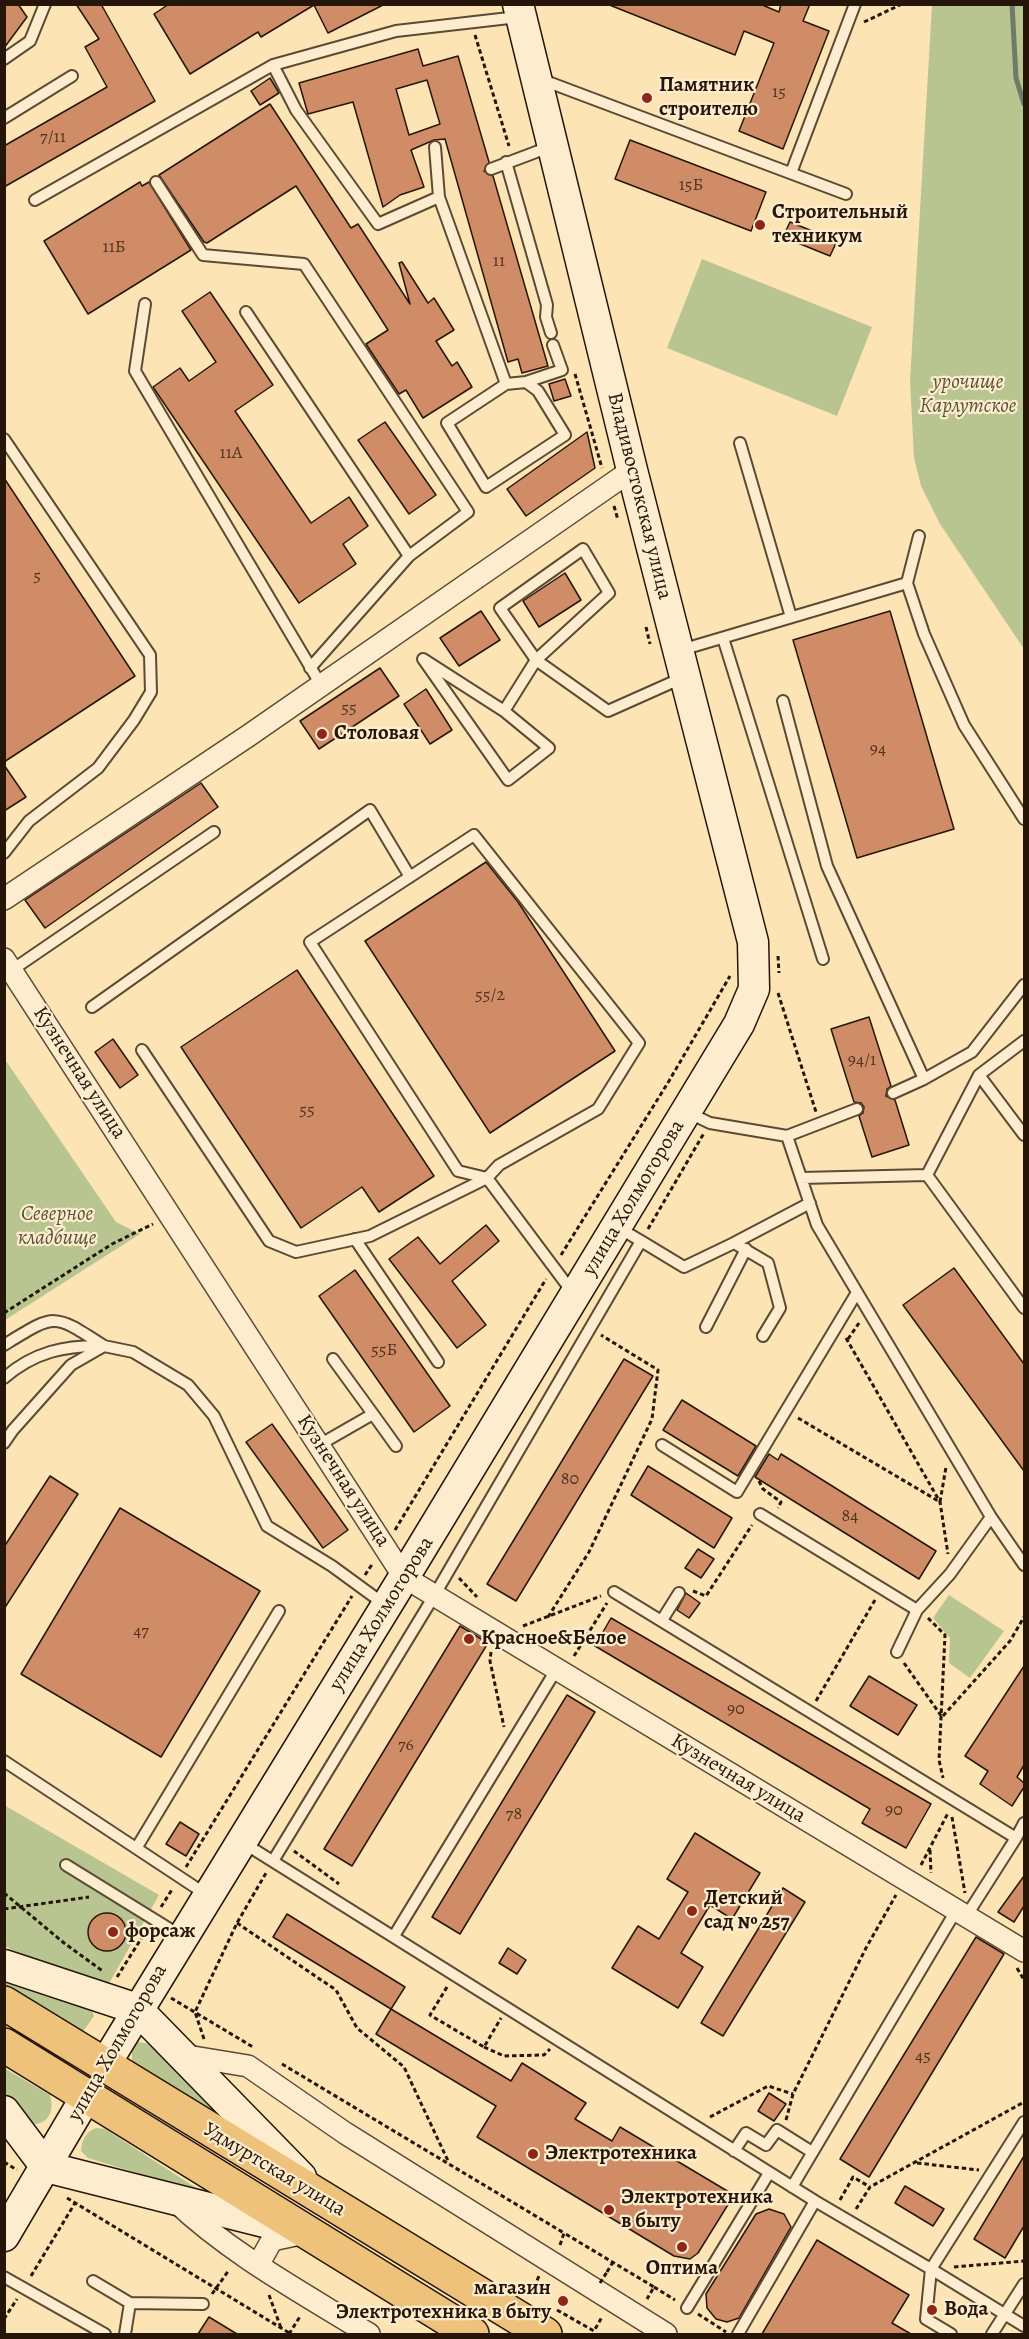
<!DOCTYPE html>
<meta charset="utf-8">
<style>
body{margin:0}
#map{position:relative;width:1029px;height:2339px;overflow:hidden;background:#fce4b4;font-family:Alegreya,serif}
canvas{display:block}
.frame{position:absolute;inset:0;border:6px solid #251609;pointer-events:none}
</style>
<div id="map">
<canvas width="1029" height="2339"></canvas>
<div class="frame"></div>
</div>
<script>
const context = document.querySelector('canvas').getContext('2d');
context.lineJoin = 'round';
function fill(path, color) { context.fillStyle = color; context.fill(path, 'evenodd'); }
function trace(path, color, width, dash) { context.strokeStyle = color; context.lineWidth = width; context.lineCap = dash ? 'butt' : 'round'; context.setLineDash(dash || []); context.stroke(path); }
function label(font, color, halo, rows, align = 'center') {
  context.font = font + ' Alegreya,serif'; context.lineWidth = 4.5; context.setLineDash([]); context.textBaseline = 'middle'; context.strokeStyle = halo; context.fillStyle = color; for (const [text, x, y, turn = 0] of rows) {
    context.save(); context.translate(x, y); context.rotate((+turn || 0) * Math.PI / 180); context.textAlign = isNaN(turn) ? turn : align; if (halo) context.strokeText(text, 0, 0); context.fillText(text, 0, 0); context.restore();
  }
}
fill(new Path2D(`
 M932,5H1024V649L940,524L921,486L914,458L910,381Z
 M702,259L872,327L837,416L667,348Z
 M4,1058L116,1222L140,1234L5,1320Z
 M949,1595L1004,1631L970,1678L949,1663L950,1638L933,1618Z
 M4,1805L159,1895L107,1987L45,1967L5,1946Z
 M4,1981L86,2005L92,2010L94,2016L84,2030H77L5,1984Z
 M139,2042L150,2044L226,2119L140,2068L132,2060V2048Z
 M4,2068L50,2095C55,2112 48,2126 29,2124L5,2094Z
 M96,2128L105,2129L207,2195L88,2158L81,2151C82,2140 85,2132 96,2128Z`), '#b9c591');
trace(new Path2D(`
 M1012,4L1016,78L1024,104`), '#6f7b68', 5);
const building = new Path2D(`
 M4,4H18L27,17L4,48Z
 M76,4H101L155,101L4,187V146L107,87L85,47L99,39Z
 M169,4H385L328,33L314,5L261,37L258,32L190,74L154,14Z
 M607,4H760L779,12L781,4H810L803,21L829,31L783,149L739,131L774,43L744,31L735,55Z
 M418,49L423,66L458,56L489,162L484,171L493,176L548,366L522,373L518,359L508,362L445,139L434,140L411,150L424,187L400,195L383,207L353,102L308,114L299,83ZM427,80L440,124L409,135L396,89Z
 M270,78L279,93L260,105L251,91Z
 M270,104L351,228L358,224L410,304L399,263L402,262L428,303L434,298L454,330L436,341L452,366L457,362L472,387L423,418L406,390L399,394L366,344L388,330L296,186L207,243L204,242L159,175Z
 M630,140L766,192L751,231L615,179Z
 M140,182L142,186L149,182L191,250L88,314L44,241Z
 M790,222L837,241L830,256L783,237Z
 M210,292L273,385L235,411L311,523L349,497L368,526L343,544L356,564L299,603L153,387L180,368L189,381L216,362L182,311Z
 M565,379L571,396L554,401L549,384Z
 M385,422L436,495L409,514L358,440Z
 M587,432L595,468L526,516L507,489Z
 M4,478L135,676L4,762Z
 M565,573L581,600L539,627L523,601Z
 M481,611L500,640L459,666L440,638Z
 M890,611L954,829L857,858L793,640Z
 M380,668L399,696L319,749L300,721Z
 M426,689L452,730L430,744L404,704Z
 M4,765L26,797L4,811Z
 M201,783L218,807L45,928L25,900Z
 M486,862L518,902L615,1051L490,1133L365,941Z
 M297,970L434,1176L379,1212L362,1187L301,1228L181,1047Z
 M869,1017L891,1086L887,1089L886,1096L895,1100L909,1145L872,1157L859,1116L863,1113L864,1107L861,1103L854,1102L831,1029Z
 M113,1039L138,1075L120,1088L95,1052Z
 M486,1225L499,1241L452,1281L486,1325L457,1348L389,1259L418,1237L440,1264Z
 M954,1268L1024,1364V1471L903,1305Z
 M355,1270L450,1406L414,1432L319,1296Z
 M624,1359L653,1376L516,1601L487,1584Z
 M682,1400L756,1446L738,1476L663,1430Z
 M272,1424L348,1530L323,1548L246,1442Z
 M769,1454L778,1460L781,1454L936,1551L919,1579L755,1477Z
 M648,1466L732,1518L714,1548L631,1495Z
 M50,1476L78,1494L4,1609V1547Z
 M120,1508L260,1591L161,1757L21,1674Z
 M698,1549L714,1559L701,1578L685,1568Z
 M686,1593L700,1603L689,1618L677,1610Z
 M611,1618L931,1804L906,1848L862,1823L870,1809L595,1646Z
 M460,1626L488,1643L352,1866L324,1849Z
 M1024,1666V1765L1017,1777L1024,1783V1787L1012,1806L980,1784L988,1771L965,1756Z
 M869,1676L917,1705L898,1735L850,1706Z
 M567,1695L595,1712L460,1934L432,1917Z
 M180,1822L199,1834L186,1856L166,1844Z
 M695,1833L760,1873L732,1919L710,1905L681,1953L703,1967L678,2008L612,1968L638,1926L659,1939L688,1892L667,1879Z
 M1024,1876V1906L1014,1922L998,1912Z
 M783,1888L805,1902L723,2036L701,2023Z
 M88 1932a19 19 0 1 1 38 0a19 19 0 1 1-38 0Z
 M287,1914L405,1987L391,2009L273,1937Z
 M976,1937L1004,1954L869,2177L840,2159Z
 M508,1948L526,1960L517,1974L499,1963Z
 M391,2009L511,2081L522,2063L586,2103L575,2119L612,2141L620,2127L734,2195L698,2253L690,2259L674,2256L477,2137L496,2106L376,2034Z
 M769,2093L786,2104L774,2121L758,2111Z
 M1024,2156V2226L1005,2258L974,2239Z
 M905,2186L944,2209L933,2226L895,2203Z
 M769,2209L784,2214L791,2227L739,2318L727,2322L716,2319L707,2308L706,2294L756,2214Z
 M817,2240L909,2295L892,2323L911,2334H762Z
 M209,2317L237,2334H198Z`);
fill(building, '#d08c67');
trace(building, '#251609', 1.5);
const lane = new Path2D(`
 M4,59L30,41L45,4
 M273,65L296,110L378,224L439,197L506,384L447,423L486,487L565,435L538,391L526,382L506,384
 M540,79L846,194
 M4,118L72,76
 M435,147L439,197
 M506,162L547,305L546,317L551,333
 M491,169L552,146
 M791,173L855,4
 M156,182L203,255L304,264L468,512L409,556L310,668
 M35,200L273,65L396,31L518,17
 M145,304L135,371L321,685
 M246,312L409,556
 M526,382L562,370L553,345
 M4,439L150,655L151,692L134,720L98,768L29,821L4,853
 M740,443L791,617
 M907,583L919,536
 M723,638L823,959
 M681,650L907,583L924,634L964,725L1024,819
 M783,701L827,866L924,1079L893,1093
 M504,711L549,748L508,780L423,659L504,711L536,660L609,593L583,549L500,608L536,660L608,711L682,678
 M12,970L214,832
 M92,1007L370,810L410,877
 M142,1050L269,1241L296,1252L370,1236L487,1178L499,1165L598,1109L639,1043L474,835L310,942L458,1171L487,1178L573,1293
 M979,1075L1024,1135
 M924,1079L972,1052L1024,985
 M687,1112L710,1123L787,1136L817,1225L991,1517L1024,1565
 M787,1136L857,1109
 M927,1175L1024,1308
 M801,1178L927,1175L979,1075L1024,1041
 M355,1239L438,1362
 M641,1241L684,1267L734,1243L768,1263L780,1308L763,1336
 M734,1243L810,1203
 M706,1327L746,1249
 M4,1345C56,1313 53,1313 104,1346
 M4,1378C34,1352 65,1345 104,1346
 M373,1414L396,1446
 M4,1443L13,1430L71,1365L104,1346L133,1352L188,1385L214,1416L267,1526L332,1566L384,1604
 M319,1445L373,1414L333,1359
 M662,1445L737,1492L856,1294
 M760,1514L917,1610L950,1574L991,1517
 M614,1592L1016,1838L967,1915
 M662,1620L679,1593
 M897,1652L917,1610
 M4,1761L207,1895
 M1016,1838L1024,1823
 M242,1842L815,2201L738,2334
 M137,1847L279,1611
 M273,1861L434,1596L641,1241L619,1228
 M66,1865L181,1936
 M394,1936L556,1670
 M1024,2122L931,2269L1024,2326
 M734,2151L746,2133L766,2145L777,2130L812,2152
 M792,2187L957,1909
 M815,2201L931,2269L926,2319L951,2334
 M4,2277L105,2334
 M93,2281L130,2303L125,2334
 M130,2303L203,2304
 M687,2308L769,2173
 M992,2334L1024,2284`);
const street = new Path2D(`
 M4,899L248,736L632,470
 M4,959L404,1577L1024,1951
 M181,2055L248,2066L345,2133L666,2334
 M175,2201C232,2255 303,2293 369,2334
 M258,2265L272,2240L300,2234`);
const secondary = new Path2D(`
 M4,1965L137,2009L301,2177
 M104,2066L404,1577L739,1024L754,989L753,942L632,470L518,4
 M4,2111L46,2167L296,2230
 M4,2236L86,2097`);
const primary = new Path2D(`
 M4,2003L545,2334
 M4,2045L472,2334`);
trace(lane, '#5b4a34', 14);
trace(street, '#5b4a34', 24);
trace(secondary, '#251609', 33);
trace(primary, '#251609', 36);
trace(new Path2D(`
 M864,22L902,4
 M475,35L509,146
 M575,374L602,468
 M614,506L618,520
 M646,627L650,644
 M778,956L779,973
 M778,993L816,1112
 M648,1229L704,1133
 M561,1255L669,1081L730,976
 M4,1313L112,1244L153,1224
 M846,1338L940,1502L948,1554
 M848,1339L859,1323
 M798,1418L940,1502L946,1467
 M759,1481L763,1489L781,1502L778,1508
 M395,1530L546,1279
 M365,1575L373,1563
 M459,1578L477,1597
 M693,1591L706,1596L752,1525
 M548,1617L589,1552L652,1419L658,1370L601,1335
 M928,1618L945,1635L939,1760L943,1778
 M523,1626L601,1596
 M491,1652L490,1661L504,1727
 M574,1656L607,1603
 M904,1663L942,1717L1010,1641L1024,1617
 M816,1701L875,1600
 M952,1817L965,1893
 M930,1850L931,1873
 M294,1851L339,1884
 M921,1865L948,1813
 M186,1867L352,1596
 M4,1893L64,1943L104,1972
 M161,1907L173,1888
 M4,1909L89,1897
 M237,1923L336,1990L357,2028L404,2067L449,2163
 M1017,1968L1024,1980
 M117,1977L146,1931
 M447,1987L430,2015L484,2047L501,2018
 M171,1998L253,2047
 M204,2039L195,2012L237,1923L266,1873
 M484,2047L504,2056L544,2055L550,2049
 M282,2064L564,2233
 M710,2117L768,2086L793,2094
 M786,2120L793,2094L866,1948L896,1895
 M4,2162L17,2170
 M917,2163L979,2170
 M67,2198L291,2334
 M840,2200L853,2177L870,2187
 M856,2209L870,2187L1024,2102
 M560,2245L564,2233L654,2287L647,2299
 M954,2267L1024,2261
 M607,2272L613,2262
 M31,2276L75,2203
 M654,2287L675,2300
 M212,2294L229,2270
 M531,2294L539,2276
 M269,2295L281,2328
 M557,2310L594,2331L602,2317
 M698,2314L726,2332
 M4,2319L17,2299
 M289,2334L301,2315`), '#251609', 3, [4.5, 3]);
trace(lane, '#fdedce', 10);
trace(street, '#fdedce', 21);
trace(secondary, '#fdedce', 30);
trace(primary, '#eec27a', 33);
trace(new Path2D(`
 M600,2283L607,2272`), '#251609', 3, [4.5, 3]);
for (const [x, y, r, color] of [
 [647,98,6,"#8f2418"],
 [760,225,6,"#8f2418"],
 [322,734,6,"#8f2418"],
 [469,1639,6,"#8f2418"],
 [692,1911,6,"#8f2418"],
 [113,1932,6,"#8f2418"],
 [533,2154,6,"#8f2418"],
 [609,2210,6,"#8f2418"],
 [682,2247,6,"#8f2418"],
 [563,2301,6,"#8f2418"],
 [932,2310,6,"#8f2418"]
]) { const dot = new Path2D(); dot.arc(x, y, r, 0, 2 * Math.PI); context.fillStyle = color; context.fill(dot); trace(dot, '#fdedce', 2); }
label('18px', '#503420', null, [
 ["15",779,93],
 ["7/11",53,138],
 ["15Б",691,186],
 ["11Б",114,248],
 ["11",499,262],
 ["11А",231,454],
 ["5",37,577],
 ["55",349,709],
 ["94",878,750],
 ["55/2",490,996],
 ["94/1",862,1061],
 ["55",307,1111],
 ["55Б",384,1351],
 ["80",570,1480],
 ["84",850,1517],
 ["47",141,1632],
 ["90",736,1710],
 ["76",406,1746],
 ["90",894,1811],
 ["78",514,1815],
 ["45",923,2057]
]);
label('bold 21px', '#251609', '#fdedce', [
 ["Памятник",659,86],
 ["строителю",659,110],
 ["Строительный",772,213],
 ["техникум",772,237],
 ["Столовая",334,734],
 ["Красное&Белое",481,1639],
 ["Детский",704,1899],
 ["сад № 257",704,1923],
 ["форсаж",125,1932],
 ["Электротехника",545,2154],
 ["Электротехника",621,2198],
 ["в быту",621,2222],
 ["Оптима",682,2269,"center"],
 ["магазин",551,2289,"right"],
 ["Электротехника в быту",551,2313,"right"],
 ["Вода",944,2310]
], 'left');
label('italic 21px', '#595339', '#fdedce', [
 ["урочище",968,383],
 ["Карлутское",968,407],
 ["Северное",57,1215],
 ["кладбище",57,1239]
]);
label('21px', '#251609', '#fdedce', [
 ["Владивостокская улица",639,496,76],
 ["Кузнечная улица",79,1073,57],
 ["улица Холмогорова",634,1198,-59],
 ["Кузнечная улица",343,1481,57],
 ["улица Холмогорова",382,1614,-58],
 ["Кузнечная улица",738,1779,31],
 ["улица Холмогорова",118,2043,-60],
 ["Удмуртская улица",274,2170,31]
]);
</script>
